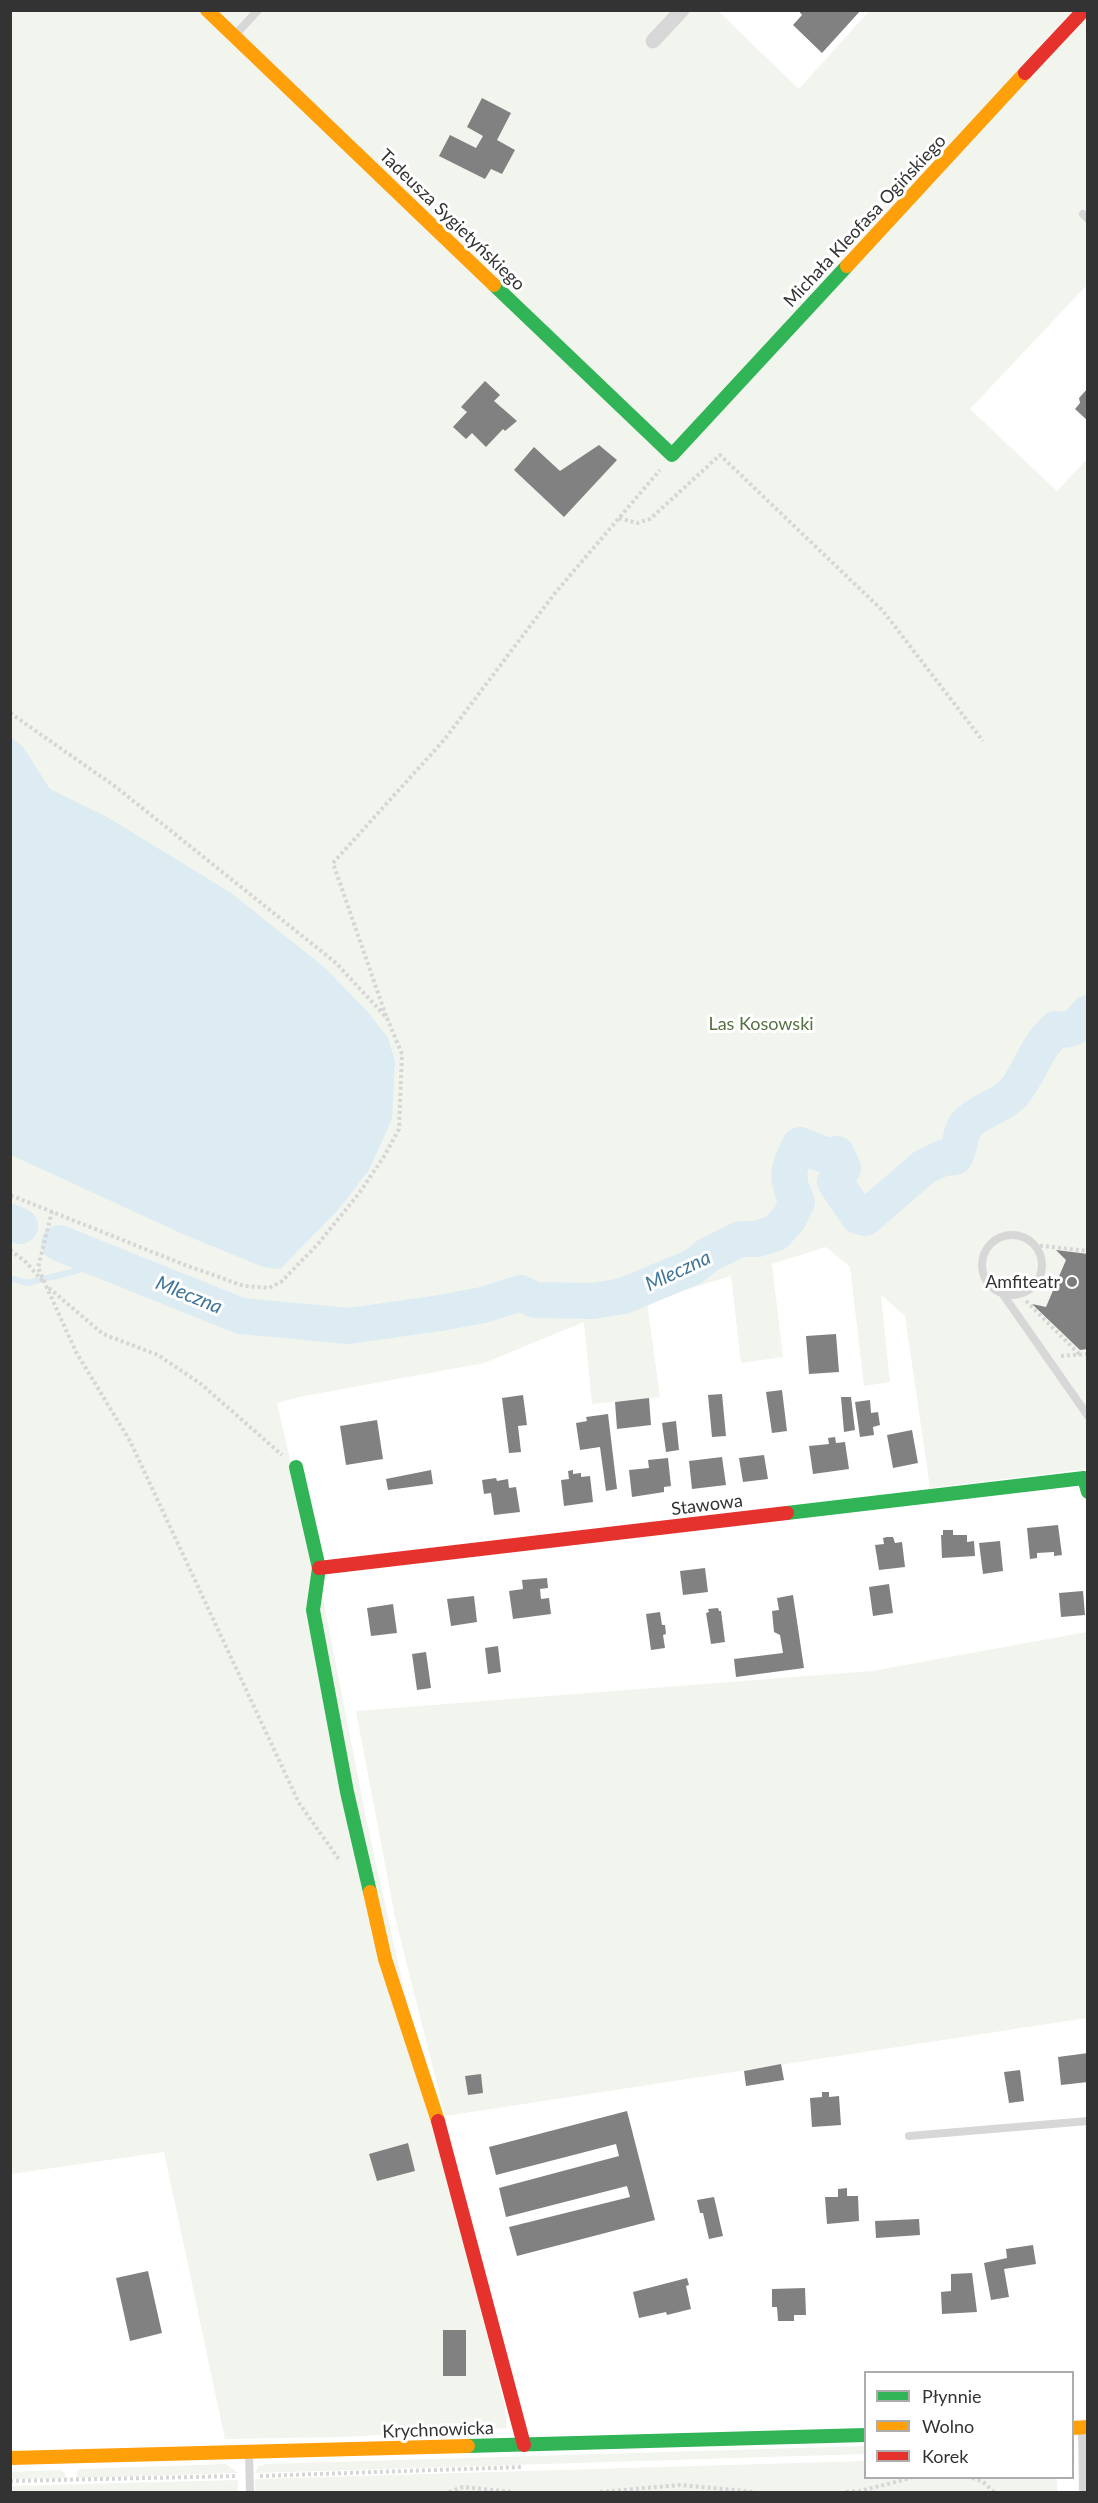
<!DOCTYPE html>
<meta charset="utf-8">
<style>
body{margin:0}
#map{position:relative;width:1098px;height:2503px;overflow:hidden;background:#fff;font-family:Lato,sans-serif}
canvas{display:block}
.frame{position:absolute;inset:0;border:12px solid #333;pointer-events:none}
.legend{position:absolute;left:864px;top:2371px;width:210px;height:108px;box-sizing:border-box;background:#fff;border:2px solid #adadad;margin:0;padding:8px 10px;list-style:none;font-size:18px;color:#333}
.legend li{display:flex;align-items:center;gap:12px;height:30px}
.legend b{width:30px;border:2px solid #adadad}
</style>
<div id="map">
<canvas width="1098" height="2503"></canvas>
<div class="frame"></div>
<ul class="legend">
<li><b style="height:8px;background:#30b455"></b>Płynnie</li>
<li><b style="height:8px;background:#ff9f0a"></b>Wolno</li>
<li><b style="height:8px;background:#e5322d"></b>Korek</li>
</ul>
</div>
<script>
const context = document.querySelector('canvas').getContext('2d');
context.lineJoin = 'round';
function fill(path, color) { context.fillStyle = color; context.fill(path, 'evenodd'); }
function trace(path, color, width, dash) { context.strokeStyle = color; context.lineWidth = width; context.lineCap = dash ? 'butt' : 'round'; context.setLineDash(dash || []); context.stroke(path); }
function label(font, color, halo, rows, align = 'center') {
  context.font = font + ' Lato,sans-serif'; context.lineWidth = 6; context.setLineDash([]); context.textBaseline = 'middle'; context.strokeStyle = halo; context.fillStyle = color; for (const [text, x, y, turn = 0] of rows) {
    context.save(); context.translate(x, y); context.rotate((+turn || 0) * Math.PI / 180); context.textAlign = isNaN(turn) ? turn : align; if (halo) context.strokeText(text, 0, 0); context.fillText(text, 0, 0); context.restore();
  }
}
fill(new Path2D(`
 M10,11H718L799,89L869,11H1072L1087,20V285L970,409L1057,491L1087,459V1469L930,1488L905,1316L881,1295L890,1382L864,1386L850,1267L826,1247L772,1264L783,1357L741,1363L731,1276L647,1302L660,1397L592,1404L584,1322L484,1363L299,1397L277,1403L324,1604L367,1823L432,2116L505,2407L507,2428L343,2437L225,2439L164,2152L11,2174Z
 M1087,1632V2018L445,2116L395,1917L356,1711L872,1671Z
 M865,2446V2454L255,2473L258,2466L267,2464Z
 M865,2461L866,2478H1057V2492H255V2479Z
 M226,2464L238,2473L76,2478L77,2471L81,2469Z
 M60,2470L65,2473L66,2478L11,2479V2472Z
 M238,2480V2492H11V2486Z`), '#f1f5ed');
fill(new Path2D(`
 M10,736L23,747L50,789L109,818L231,893L324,967L367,1011L388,1038L395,1061L392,1119L369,1170L338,1210L280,1269L263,1267L185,1235L11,1155Z`), '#ddebf3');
trace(new Path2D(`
 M10,1278L27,1283L76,1271L102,1260`), '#ddebf3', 6);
trace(new Path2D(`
 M10,1222L20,1226
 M59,1243L241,1316L349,1326L440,1313L483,1305L521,1293L535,1300L593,1301L623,1296L693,1267L708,1255L740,1239H757L776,1233L789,1218L797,1202C785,1178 788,1167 800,1145L827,1156L837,1154L843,1168L835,1182L858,1216L865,1218L924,1167L943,1158L955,1157C960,1148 961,1131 965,1126C978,1110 1001,1108 1015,1091C1030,1072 1037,1045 1056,1029C1071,1032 1078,1026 1088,1013`), '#ddebf3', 36);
fill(new Path2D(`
 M798,10H861L822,53L793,25L802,15Z
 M482,98L511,113L497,140L515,150L502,174L491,169L485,179L439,156L450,135L476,148L483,136L467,127Z
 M485,381L500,395L494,401L517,421L505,431L503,429L486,447L472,433L466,439L453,427L467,412L461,407Z
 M1088,388V421L1075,409L1080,403L1079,398Z
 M599,445L617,460L564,517L514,470L534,447L560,471Z
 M1056,1250L1088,1254V1349L1080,1350L1032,1304L1046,1307L1066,1260Z
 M836,1334L839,1372L809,1374L806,1336Z
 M782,1390L787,1431L772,1433L766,1392Z
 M722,1394L726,1436L712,1437L708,1395Z
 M523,1395L527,1425L518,1426L521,1452L509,1453L502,1398Z
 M841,1397H851L855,1430L844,1432Z
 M649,1398L651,1425L617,1429L615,1402Z
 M870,1400L871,1413L878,1412L880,1425L873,1427L874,1435L860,1437L855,1402Z
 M608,1414L617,1489L606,1491L600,1447L580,1450L576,1423L587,1421L586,1417Z
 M377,1420L383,1459L346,1465L340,1426Z
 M676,1421L679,1450L666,1452L662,1423Z
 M912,1430L918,1463L893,1468L887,1435Z
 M835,1437L836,1443L845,1442L849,1469L813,1474L809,1446L829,1444L828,1438Z
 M764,1455L768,1479L743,1482L739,1458Z
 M722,1457L726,1485L692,1489L689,1461Z
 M668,1458L671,1486L664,1487V1492L632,1497L629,1470L649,1468L648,1460Z
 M431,1470L433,1484L388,1490L386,1479Z
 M573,1470V1474L581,1473V1477L590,1476L593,1502L564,1506L561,1480L569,1479L568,1471Z
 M496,1478L497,1481L508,1479L509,1488L516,1487L520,1512L494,1515L491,1493L484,1494L482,1480Z
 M1058,1525L1062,1555L1054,1556V1552L1037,1553V1558L1030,1559L1027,1528Z
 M943,1530H953V1535H967V1542L974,1541L975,1556L942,1558L941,1535H943Z
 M887,1537H893L895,1543L902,1542L905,1567L879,1570L875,1545L884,1544L883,1538Z
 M1000,1541L1003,1571L983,1574L979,1543Z
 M705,1568L708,1592L683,1595L680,1571Z
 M547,1578L548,1588L540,1589L541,1599L549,1598L551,1614L513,1619L509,1591L523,1589L522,1580Z
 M889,1584L893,1613L873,1616L869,1587Z
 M1083,1591L1085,1615L1061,1617L1059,1593Z
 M793,1595L804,1668L736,1677L734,1659L783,1653L780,1635L774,1632L772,1611L779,1610L777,1598Z
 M474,1596L477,1622L451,1626L447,1599Z
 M393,1604L397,1633L371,1636L367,1608Z
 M718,1608L719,1611H721L725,1642L711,1644L706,1613L709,1612L708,1609Z
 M660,1612L662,1625H665L666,1634L663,1635L665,1648L651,1650L646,1614Z
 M498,1646L501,1672L488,1674L485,1648Z
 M426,1652L431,1688L417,1690L412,1654Z
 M1088,2053V2082L1061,2085L1058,2057Z
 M781,2064L784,2080L746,2086L744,2071Z
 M1020,2070L1024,2101L1009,2103L1004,2072Z
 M481,2074L483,2093L468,2095L465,2076Z
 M822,2092H829V2097L839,2096L841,2125L812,2127L810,2098L822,2097Z
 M627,2111L655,2220L517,2256L509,2227L630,2197L627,2186L506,2217L499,2188L619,2156L616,2144L496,2175L489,2147Z
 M408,2143L415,2171L377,2181L369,2154Z
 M847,2188V2196H858L859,2221L827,2224L825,2197H838V2189Z
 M714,2197L723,2236L709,2239L703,2213H700L697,2200Z
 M919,2219L920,2235L876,2238L875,2221Z
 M1033,2245L1036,2264L1004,2269L1009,2297L991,2300L984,2263L1007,2258L1006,2249Z
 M148,2271L162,2333L130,2341L116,2278Z
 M972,2273L977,2312L942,2314L941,2292L951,2291V2274Z
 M687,2278L689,2285L686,2286L691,2309L667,2315L666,2312L639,2318L633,2292Z
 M805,2288L806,2315H794V2321H778L777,2307H772V2289Z
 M443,2330H466V2376H443Z`), '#818181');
trace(new Path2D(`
 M619,518L637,523L650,519L720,455L883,611L983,741
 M10,713L116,787L336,963L387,1018L402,1054L399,1129L385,1155L360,1192L318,1244L281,1282L269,1288L244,1286L185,1265L10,1195
 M386,1016L333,863L444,740L555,593L660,470
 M52,1211L38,1268L76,1352L130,1441L299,1803L340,1861
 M1034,1245L1088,1251
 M10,1250L26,1262L44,1283
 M49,1288L103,1334L158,1355L201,1384L282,1455
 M1026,1301L1080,1355
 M1061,1356L1088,1354
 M260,2476L523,2467
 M972,2478L982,2481L994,2492
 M10,2481L238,2476
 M449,2492L463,2487L512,2492
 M600,2492L680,2485L756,2492
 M846,2492L860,2491L911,2478`), '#d6d6d6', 4, [3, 3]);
trace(new Path2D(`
 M237,33L258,10
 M1083,214L1088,219
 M982 1265a30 30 0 1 1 60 0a30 30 0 1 1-60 0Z
 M1002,1293L1088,1416
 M909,2136L1088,2121
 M1082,2431L1083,2492
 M249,2455L250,2492`), '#d7d7d7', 8);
trace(new Path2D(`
 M653,41L682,10`), '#d7d7d7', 15);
trace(new Path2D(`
 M494,285L672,455L847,266
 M296,1467L319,1568L313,1610L347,1792L370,1892
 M787,1513L1084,1478L1088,1492
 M468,2446L866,2435`), '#30b455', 14);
trace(new Path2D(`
 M207,10L494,285
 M847,266L1025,73
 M370,1892L385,1959L438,2121
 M1072,2428L1088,2427
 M10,2458L468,2446`), '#ff9f0a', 14);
trace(new Path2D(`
 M1025,73L1084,10
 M319,1568L787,1513
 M438,2121L524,2445`), '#e5322d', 14);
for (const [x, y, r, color] of [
 [1072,1282,6,"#7a7a7a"]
]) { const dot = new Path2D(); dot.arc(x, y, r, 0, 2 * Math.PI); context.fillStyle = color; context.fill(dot); trace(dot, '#fff', 2); }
label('18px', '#333', '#fff', [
 ["Tadeusza Sygietyńskiego",452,220,44],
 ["Michała Kleofasa Ogińskiego",865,221,-47],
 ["Stawowa",707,1505,-7],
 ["Krychnowicka",438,2430,-2]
]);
label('18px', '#56703f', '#fff', [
 ["Las Kosowski",761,1024]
]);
label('18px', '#333', '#fff', [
 ["Amfiteatr",1060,1282]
], 'right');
label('italic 20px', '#3f7597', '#fff', [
 ["Mleczna",678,1271,-25],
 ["Mleczna",189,1295,22]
]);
</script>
